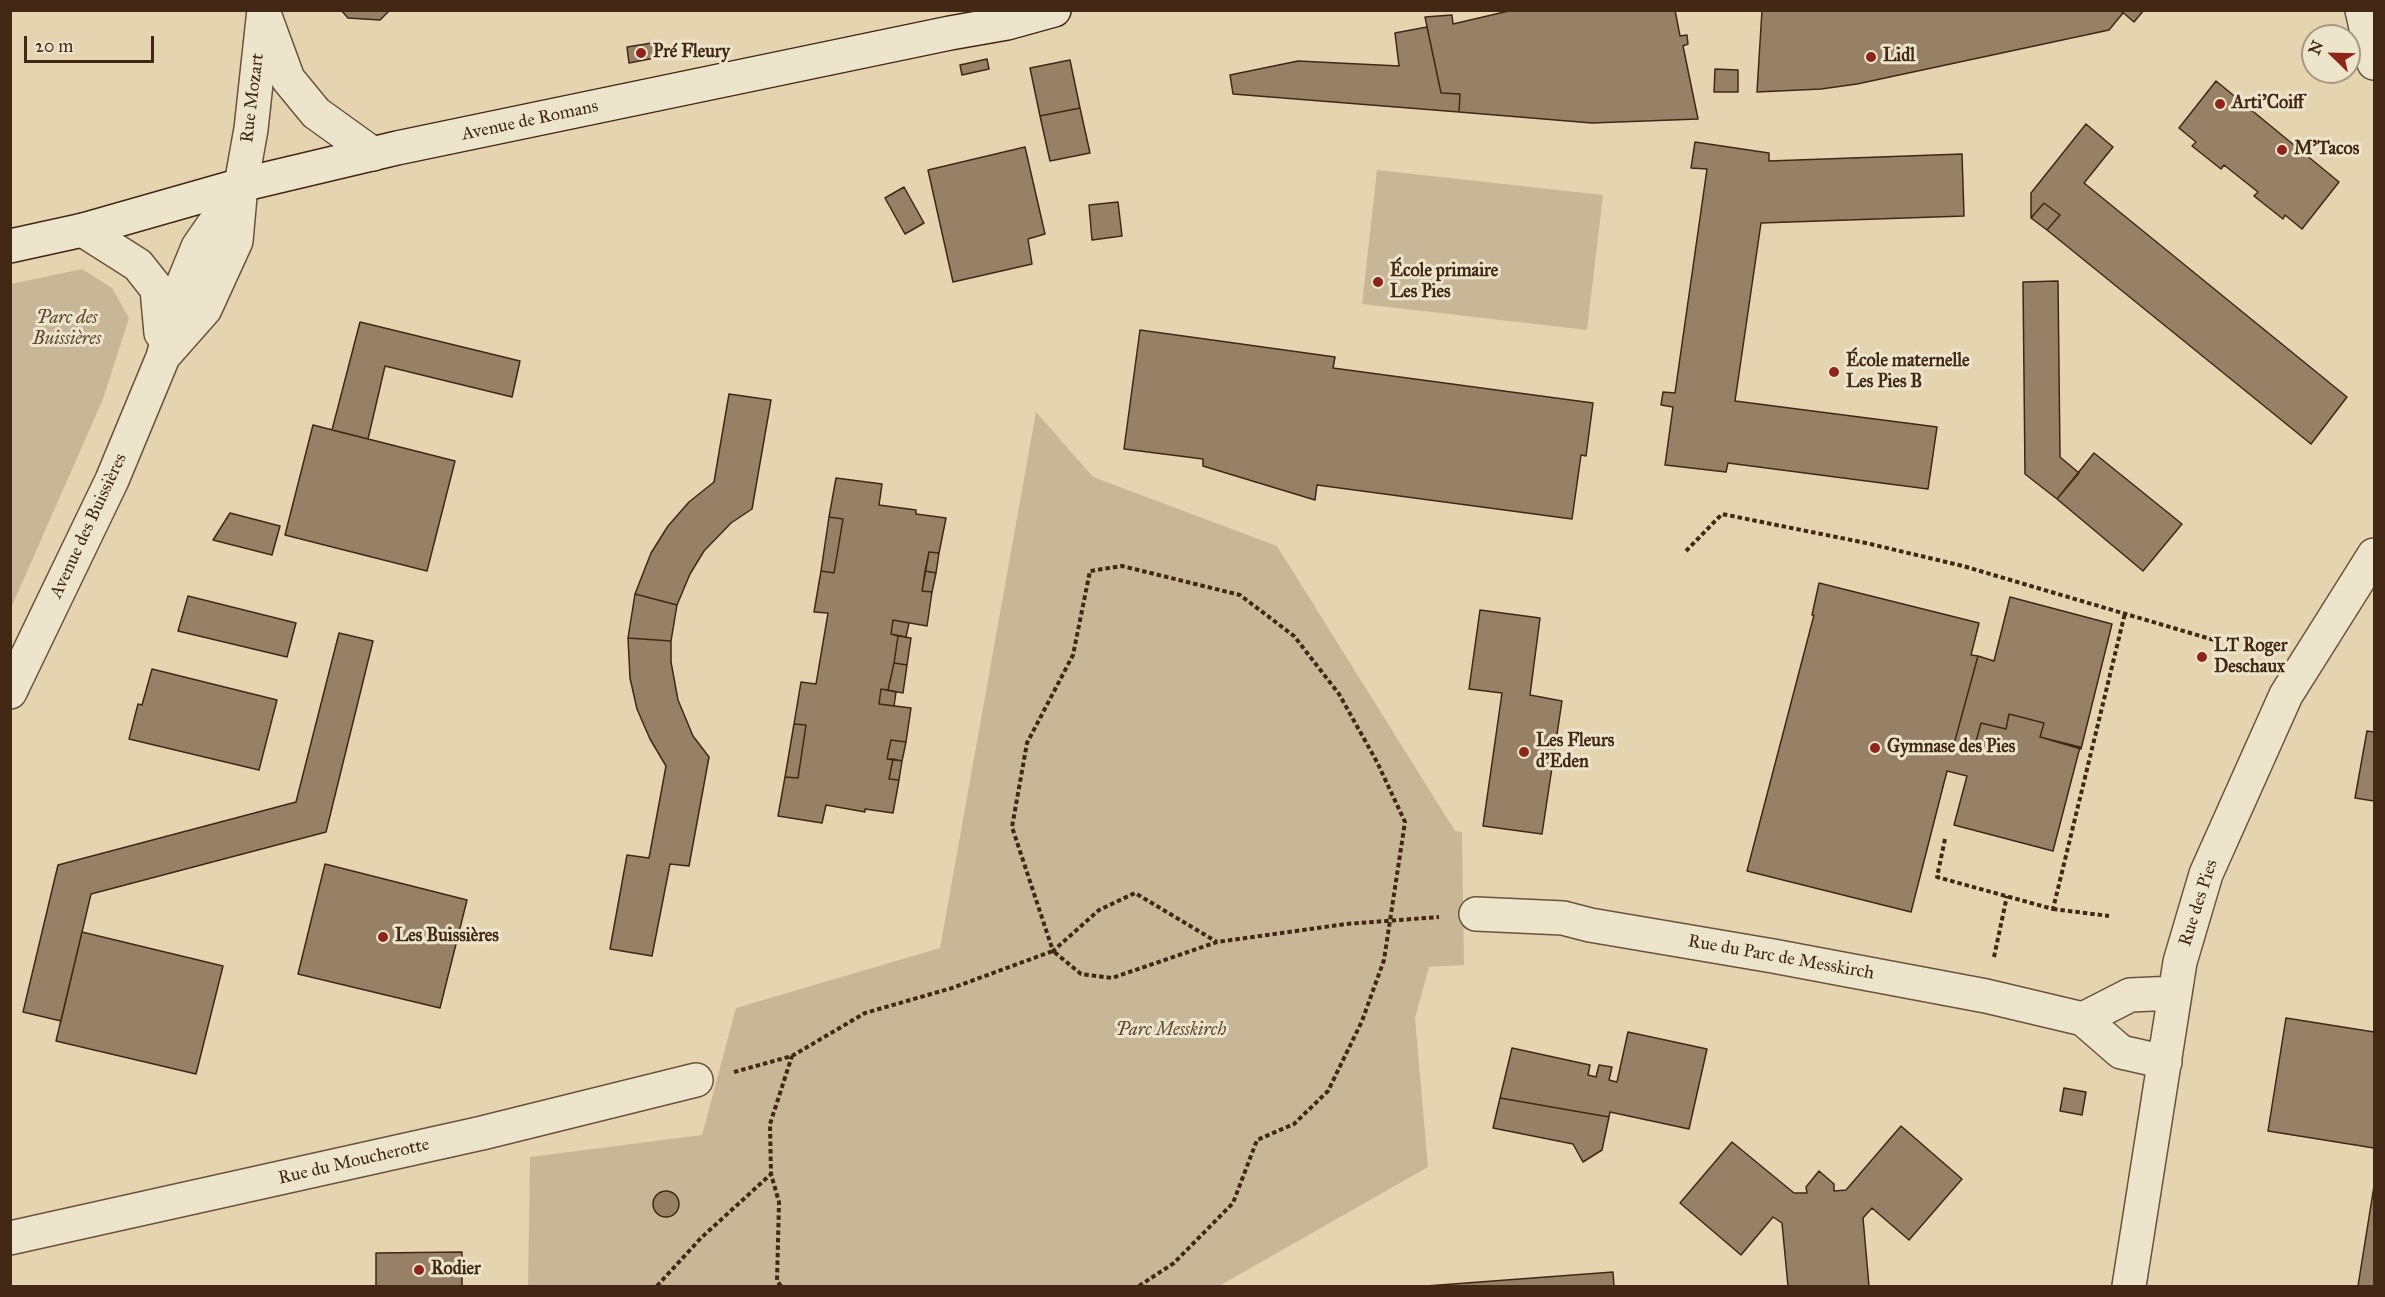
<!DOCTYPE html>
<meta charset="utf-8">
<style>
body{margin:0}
#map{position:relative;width:2385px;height:1297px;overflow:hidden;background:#e4d5b0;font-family:"IM FELL Great Primer",serif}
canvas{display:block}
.frame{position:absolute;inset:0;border:12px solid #422715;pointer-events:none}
.north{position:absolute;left:2301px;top:24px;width:60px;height:60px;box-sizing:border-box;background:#ede4cc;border:2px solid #a99883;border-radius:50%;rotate:293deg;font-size:16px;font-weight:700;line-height:24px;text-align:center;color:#422715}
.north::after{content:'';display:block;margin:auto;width:21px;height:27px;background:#8f2418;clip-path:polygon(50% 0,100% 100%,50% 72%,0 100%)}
.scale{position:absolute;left:24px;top:36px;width:130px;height:27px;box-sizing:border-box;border:3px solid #422715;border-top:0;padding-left:8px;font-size:18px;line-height:21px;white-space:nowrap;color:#422715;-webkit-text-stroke:4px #ede4cc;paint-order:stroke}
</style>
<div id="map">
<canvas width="2385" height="1297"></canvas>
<div class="frame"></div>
<div class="north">N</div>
<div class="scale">20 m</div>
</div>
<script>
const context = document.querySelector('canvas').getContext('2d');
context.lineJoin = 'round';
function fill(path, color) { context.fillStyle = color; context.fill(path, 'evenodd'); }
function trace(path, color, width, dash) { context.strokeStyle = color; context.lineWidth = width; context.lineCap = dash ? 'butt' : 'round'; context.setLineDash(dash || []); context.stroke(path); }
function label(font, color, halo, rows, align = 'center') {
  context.font = font + ' "IM FELL Great Primer",serif'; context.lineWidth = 6; context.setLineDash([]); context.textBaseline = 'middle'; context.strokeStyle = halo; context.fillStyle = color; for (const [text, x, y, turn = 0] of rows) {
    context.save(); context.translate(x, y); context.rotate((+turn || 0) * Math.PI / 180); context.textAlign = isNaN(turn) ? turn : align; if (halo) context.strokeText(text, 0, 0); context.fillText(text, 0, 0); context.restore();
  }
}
fill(new Path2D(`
 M1377,170L1603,195L1587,330L1362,304Z
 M82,269L112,288L129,318L103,399L11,608V284Z
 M1036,412L1093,477L1277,546L1455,831L1462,832L1464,965L1429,967L1415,1018L1428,1167L1219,1286H528L530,1157L702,1135L736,1008L940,948Z`), '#c8b796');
const building = new Path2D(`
 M341,10H390L380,20L348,18Z
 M1513,10H1675L1680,36L1687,35L1688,44L1683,46L1698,119L1592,123L1459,112L1460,94L1441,93L1425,17L1452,15L1453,24Z
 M1762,10H2120L2123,13L2109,30L1857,84L1821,89L1757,92Z
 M2120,10H2144L2134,22Z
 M1427,27L1441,93L1460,94L1459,112L1233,94L1230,75L1298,61L1399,66L1395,33Z
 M652,43L655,58L629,63L627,47Z
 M987,59L989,69L962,75L960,65Z
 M1070,60L1080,108L1040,116L1030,68Z
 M1715,69L1738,70V92H1714Z
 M2216,81L2339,182L2302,229L2285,215L2283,219L2254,196L2258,192L2224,165L2221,169L2192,146L2196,142L2179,128Z
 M1080,108L1090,153L1050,161L1040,116Z
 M2086,124L2113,147L2084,183L2347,397L2311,444L2047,230L2060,215L2044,203L2031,218V193Z
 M1695,142L1769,153V161L1962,154L1964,216L1761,223L1735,401L1937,427L1928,489L1728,463L1726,472L1665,465L1673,407L1661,405L1663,392L1675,393L1707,169L1691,168Z
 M1025,147L1045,234L1028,239L1032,264L953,282L928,170Z
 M904,187L924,223L905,234L885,198Z
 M1118,202L1122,236L1092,240L1089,205Z
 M2044,203L2060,215L2047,230L2031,218Z
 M2058,281L2060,457L2079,473L2057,499L2025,474L2023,282Z
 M360,322L520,361L512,397L385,366L368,439L332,430Z
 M1140,330L1335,357L1333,368L1593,403L1586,456L1581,455L1572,519L1317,485L1315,500L1203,466V459L1124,449Z
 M729,394L771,400L752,509L731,523L704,551L690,574L677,605L635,594L651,553L668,526L689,502L714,482Z
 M313,425L455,461L427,571L285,535Z
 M2094,453L2182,524L2143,571L2057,499Z
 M836,478L882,484L879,505L916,510V514L946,518L939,553L929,552L922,591L932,592L927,626L893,620L891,634L898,636L894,663L888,690L881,689L879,704L911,708L906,742L891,740L887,759H893L889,779L899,780L893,813L865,809V812L826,805L822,823L778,816L785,777L798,778L806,725L794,724L801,682L816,684L828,613L814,612L821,571L834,573L843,519L829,517Z
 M230,513L280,526L272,555L213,540Z
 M829,517L843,519L834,573L821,571Z
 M929,552L939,553L936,573L925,571Z
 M925,571L936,573L932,592L922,591Z
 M1819,583L1979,623L1971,655L1978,656L1954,744L1974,749L1981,723L2006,729L2009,714L2044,723L2040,737L2080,747L2053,851L1954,825L1967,776L1947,771L1911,912L1747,871L1814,615H1812Z
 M635,594L677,605L671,641L628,638Z
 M188,596L296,623L287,657L178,631Z
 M2010,597L2112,624L2081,749L2040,737L2044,723L2009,714L2006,729L1981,723L1974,749L1954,744L1978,656L1994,661Z
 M1480,610L1540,618L1530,695L1562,701L1542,834L1483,826L1502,693L1469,689Z
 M893,620L909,623L906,637L891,634Z
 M339,633L373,641L326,832L91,894L61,1021L23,1012L58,865L296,802Z
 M898,636L911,638L907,665L894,663Z
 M628,638L671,641V662L678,700L693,736L709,757L689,866L670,864L652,956L610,949L627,855L649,858L666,766L650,739L637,709L630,678Z
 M894,663L907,665L903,693L888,690Z
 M152,669L277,700L259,770L129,739L138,704L142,705Z
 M881,689L896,692L894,706L879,704Z
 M794,724L806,725L798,778L785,777Z
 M2367,731L2374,732V801L2355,798Z
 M891,740L906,742L902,761L887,759Z
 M893,759L902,761L899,780L889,779Z
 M325,864L467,900L440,1008L298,974Z
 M82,932L223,966L196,1074L56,1041Z
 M2286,1018L2374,1032V1148L2268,1131Z
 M1628,1032L1707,1049L1689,1129L1610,1112L1609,1117L1500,1098L1512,1048L1590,1065L1588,1075L1596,1077L1599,1065L1612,1067L1609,1080L1617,1082Z
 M2064,1088L2086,1092L2082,1115L2060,1111Z
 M1500,1098L1609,1117L1602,1150L1583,1162L1573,1144L1493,1128Z
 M1901,1126L1962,1179L1909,1240L1872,1208L1863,1218L1869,1286H1788L1782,1223L1773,1217L1741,1255L1680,1203L1732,1142L1794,1193H1807L1806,1187L1819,1171L1834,1184V1191L1846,1190Z
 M2374,1186V1286H2358Z
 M653 1204a13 13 0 1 1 26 0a13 13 0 1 1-26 0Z
 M462,1252V1286H376V1253Z
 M1613,1272L1614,1286H1426Z`);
fill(building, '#968166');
trace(building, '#422715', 1.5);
const minor = new Path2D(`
 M2362,10L2374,63
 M266,19L288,79L316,113L373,154
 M83,230L138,265L157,289L161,333
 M167,352L205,309L236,241L241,185L251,129L264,10
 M10,692L112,480L163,357L180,291L198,247L241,185
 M1476,914L1563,918L1590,925L1773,956L1986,996L2083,1019L2121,1052L2165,1062
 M2083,1019L2130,995L2175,993
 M10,1238L482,1133L696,1080
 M2129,1286L2180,962L2206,874L2286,695L2374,555`);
const secondary = new Path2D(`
 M10,246L83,230L241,185L397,148L950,33L1007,23L1054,10`);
trace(minor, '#6a523c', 36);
trace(secondary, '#422715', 36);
trace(new Path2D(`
 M1686,551L1722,514L1866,543L1963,566L2214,640
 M1945,839L1937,877L2053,909L2125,613
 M2053,909L2109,916
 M1994,957L2007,896
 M734,1072L792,1056L865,1013L952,988L1053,951L1081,974L1112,978L1217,942L1346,924L1439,917
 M657,1286L701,1238L771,1174
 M781,1286L777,1281L779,1202L771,1174L770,1124L792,1056
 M1139,1286L1174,1263L1233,1203L1257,1140L1294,1124L1328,1091L1362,1021L1384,960L1405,822L1377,762L1339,694L1294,636L1240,595L1122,566L1090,571L1073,655L1027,743L1012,827L1053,951L1099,910L1135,893L1217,942`), '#422715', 4, [4.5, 3]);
trace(minor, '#ede4cc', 33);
trace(secondary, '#ede4cc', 33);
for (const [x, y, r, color] of [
 [641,53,6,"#8f2418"],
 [1871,57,6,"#8f2418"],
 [2220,104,6,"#8f2418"],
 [2282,150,6,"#8f2418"],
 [1378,282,6,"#8f2418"],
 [1834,372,6,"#8f2418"],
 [2202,657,6,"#8f2418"],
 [1875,748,6,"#8f2418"],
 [1524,752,6,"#8f2418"],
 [383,937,6,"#8f2418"],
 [419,1270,6,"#8f2418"]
]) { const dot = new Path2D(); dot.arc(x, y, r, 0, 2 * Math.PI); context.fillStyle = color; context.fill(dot); trace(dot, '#ede4cc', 2); }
label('bold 18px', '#422715', '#ede4cc', [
 ["Pré Fleury",653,53],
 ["Lidl",1883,57],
 ["Arti'Coiff",2232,104],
 ["M'Tacos",2294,150],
 ["École primaire",1390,272],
 ["Les Pies",1390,293],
 ["École maternelle",1846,362],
 ["Les Pies B",1846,383],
 ["LT Roger",2214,647],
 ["Deschaux",2214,668],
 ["Les Fleurs",1536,742],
 ["d'Eden",1536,763],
 ["Gymnase des Pies",1887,748],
 ["Les Buissières",395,937],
 ["Rodier",431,1270]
], 'left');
label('18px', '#422715', '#ede4cc', [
 ["Rue Mozart",253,98,-83],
 ["Avenue de Romans",530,121,-12],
 ["Avenue des Buissières",89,526,-65],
 ["Rue des Pies",2199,903,-72],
 ["Rue du Parc de Messkirch",1781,958,10],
 ["Rue du Moucherotte",354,1162,-13]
]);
label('italic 18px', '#5d442f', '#ede4cc', [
 ["Parc des",67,319],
 ["Buissières",67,340],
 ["Parc Messkirch",1171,1031]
]);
</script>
